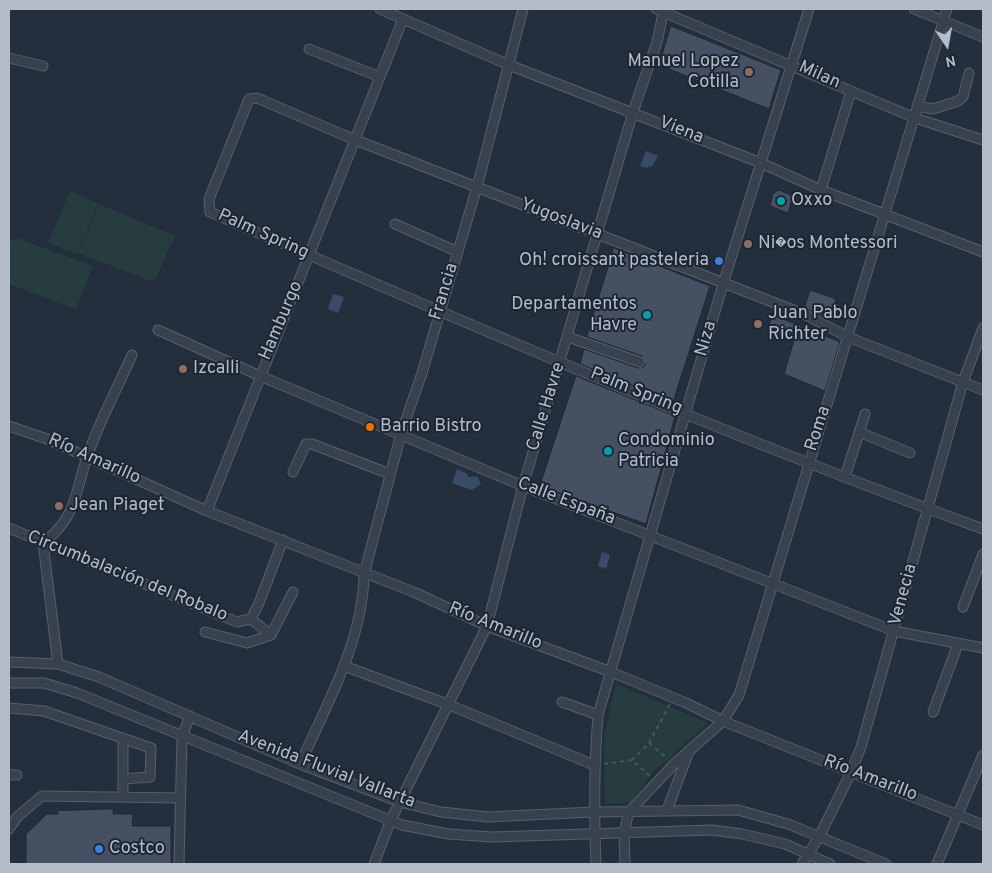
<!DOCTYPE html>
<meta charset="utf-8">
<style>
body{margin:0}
#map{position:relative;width:992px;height:873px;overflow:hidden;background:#242f3e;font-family:Overpass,sans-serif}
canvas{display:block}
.frame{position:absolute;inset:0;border:10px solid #b4bcc9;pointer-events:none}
.north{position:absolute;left:922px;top:20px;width:50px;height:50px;-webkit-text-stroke:4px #1d2633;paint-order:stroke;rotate:168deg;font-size:14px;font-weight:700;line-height:20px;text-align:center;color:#b4bcc9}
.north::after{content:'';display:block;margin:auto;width:18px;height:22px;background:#b4bcc9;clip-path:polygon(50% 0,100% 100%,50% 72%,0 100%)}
</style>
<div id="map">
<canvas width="992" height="873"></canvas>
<div class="frame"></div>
<div class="north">N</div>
</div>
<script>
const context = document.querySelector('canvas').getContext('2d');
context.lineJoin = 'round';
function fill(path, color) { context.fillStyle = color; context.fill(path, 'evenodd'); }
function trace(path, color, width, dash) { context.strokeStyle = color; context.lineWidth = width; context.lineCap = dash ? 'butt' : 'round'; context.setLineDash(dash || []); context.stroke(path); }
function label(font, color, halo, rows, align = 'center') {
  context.font = font + ' Overpass,sans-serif'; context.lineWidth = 4; context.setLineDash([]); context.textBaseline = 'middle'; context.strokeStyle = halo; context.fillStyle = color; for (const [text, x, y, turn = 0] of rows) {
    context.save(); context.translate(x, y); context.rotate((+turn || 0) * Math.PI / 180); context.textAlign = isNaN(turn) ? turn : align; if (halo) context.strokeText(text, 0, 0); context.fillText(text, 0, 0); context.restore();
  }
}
fill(new Path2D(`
 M70,191L98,203L77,254L48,243Z
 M99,204L175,236L154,282L78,253Z
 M17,238L93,266L76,309L9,284V239L15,241Z
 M616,684L708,723L652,773L632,802L605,804L604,736Z`), '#263c3f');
fill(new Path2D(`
 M646,151L658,156L652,167L649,166L647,168L640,166Z
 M333,294L344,297L338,313L328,309Z
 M457,469L466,473L469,477L477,476L481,484L472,490L452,483Z
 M602,552L610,555L606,569L598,566Z`), '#394c67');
const building = new Path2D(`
 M671,26L781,70L769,109L659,65Z
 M779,190L793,196L788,213L770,206L773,194Z
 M614,248L710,286L673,402L580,364L584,349L638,368L644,367L646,364L642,356L587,337Z
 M810,290L836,299L830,320L805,308Z
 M773,315L840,342L825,391L784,374L794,340L767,331Z
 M576,376L675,416L646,524L540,486Z
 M113,809V814H133L132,826H171V864H26V834L47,814H58V811Z`);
fill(building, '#455162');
trace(building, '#1f2835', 1);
const minor = new Path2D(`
 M380,9L509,65L761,163L821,190L983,252
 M656,9L915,118L983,140
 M914,9L983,37
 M309,49L380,77
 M9,58L43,66
 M917,106L933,109L958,101L963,97L969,73
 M821,190L851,91
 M395,224L458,252
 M158,330L260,376L523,486L894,631L983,648
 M568,337L640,362
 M983,390L848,337L806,315L353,139L257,98L249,99L209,199L210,212C465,323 722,434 983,529
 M9,426L47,439L207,511L416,593L487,626L611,672L686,703L723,721L983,825
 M859,432L910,453
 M293,472L306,444H312L390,474
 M845,477L865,414
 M207,511C271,347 337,183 403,19
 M9,528L237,622L251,619L259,603L283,540
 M963,607L983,554
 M251,619L271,635L293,592
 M205,632L247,643L271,635
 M9,662L58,664L99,677L300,764L400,802L441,812L488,817L593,812L738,810L788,824L886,864
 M58,664L43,543C77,517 75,493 87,457C99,422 117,389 132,355
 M344,666L447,704L594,765
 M9,683H44L77,693L402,825L448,834L492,837L712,830L742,834L785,844L830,864
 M562,702L598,715
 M9,708L44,711L151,748L150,777L123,779
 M933,712L958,644
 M300,764C327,704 363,641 364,574L401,434L422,373L477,187L523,9
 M9,775H17
 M123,797V738
 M667,810L688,754
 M9,829L18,816L42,796L179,798
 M179,864L182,737L190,716
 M374,864L390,822L487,626L523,486L633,112L657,42L664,9
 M596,864C594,814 594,765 598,715L723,284L809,9
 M625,864L624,832L629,812L674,764L723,721L739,695L947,9
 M802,864L819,837L851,772L861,747L963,382L983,328
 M937,864L983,755`);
trace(minor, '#565f6c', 11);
trace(new Path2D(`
 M649,743L668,759
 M632,760L649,743L670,704
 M604,764L632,760L650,776`), '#44595c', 2, [4, 4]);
trace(minor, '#38414e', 9);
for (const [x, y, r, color] of [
 [749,72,5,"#8d6e63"],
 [781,201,5,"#0f9aa8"],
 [748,244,5,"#8d6e63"],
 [719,261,5,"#3f7fe0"],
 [647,315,5,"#0f9aa8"],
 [758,324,5,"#8d6e63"],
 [183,369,5,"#8d6e63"],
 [370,427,5,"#e8710a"],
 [608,451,5,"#0f9aa8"],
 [59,506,5,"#8d6e63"],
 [99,849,5,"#3f7fe0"]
]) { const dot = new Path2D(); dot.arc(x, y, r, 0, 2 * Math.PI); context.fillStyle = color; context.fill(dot); trace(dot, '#1d2633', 2); }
label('18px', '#b4bcc9', '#1d2633', [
 ["Manuel Lopez",739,62,"right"],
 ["Cotilla",739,83,"right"],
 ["Oxxo",791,201],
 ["Ni�os Montessori",758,244],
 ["Oh! croissant pasteleria",709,261,"right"],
 ["Departamentos",637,305,"right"],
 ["Havre",637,326,"right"],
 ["Juan Pablo",768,314],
 ["Richter",768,335],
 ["Izcalli",193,369],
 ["Barrio Bistro",380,427],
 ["Condominio",618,441],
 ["Patricia",618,462],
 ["Jean Piaget",69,506],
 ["Costco",109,849]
], 'left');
label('18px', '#b4bcc9', '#1d2633', [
 ["Milan",819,76,24],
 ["Viena",681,131,21],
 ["Yugoslavia",561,220,21],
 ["Palm Spring",263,235,24],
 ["Francia",445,292,-73],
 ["Hamburgo",282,321,-67],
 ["Niza",707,339,-74],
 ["Palm Spring",636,392,22],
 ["Calle Havre",547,407,-73],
 ["Roma",819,429,-72],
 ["Río Amarillo",94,460,24],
 ["Calle España",566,502,21],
 ["Circumbalación del Robalo",127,577,22],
 ["Venecia",904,595,-75],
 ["Río Amarillo",495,627,22],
 ["Avenida Fluvial Vallarta",326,770,21],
 ["Río Amarillo",870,779,21]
]);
</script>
